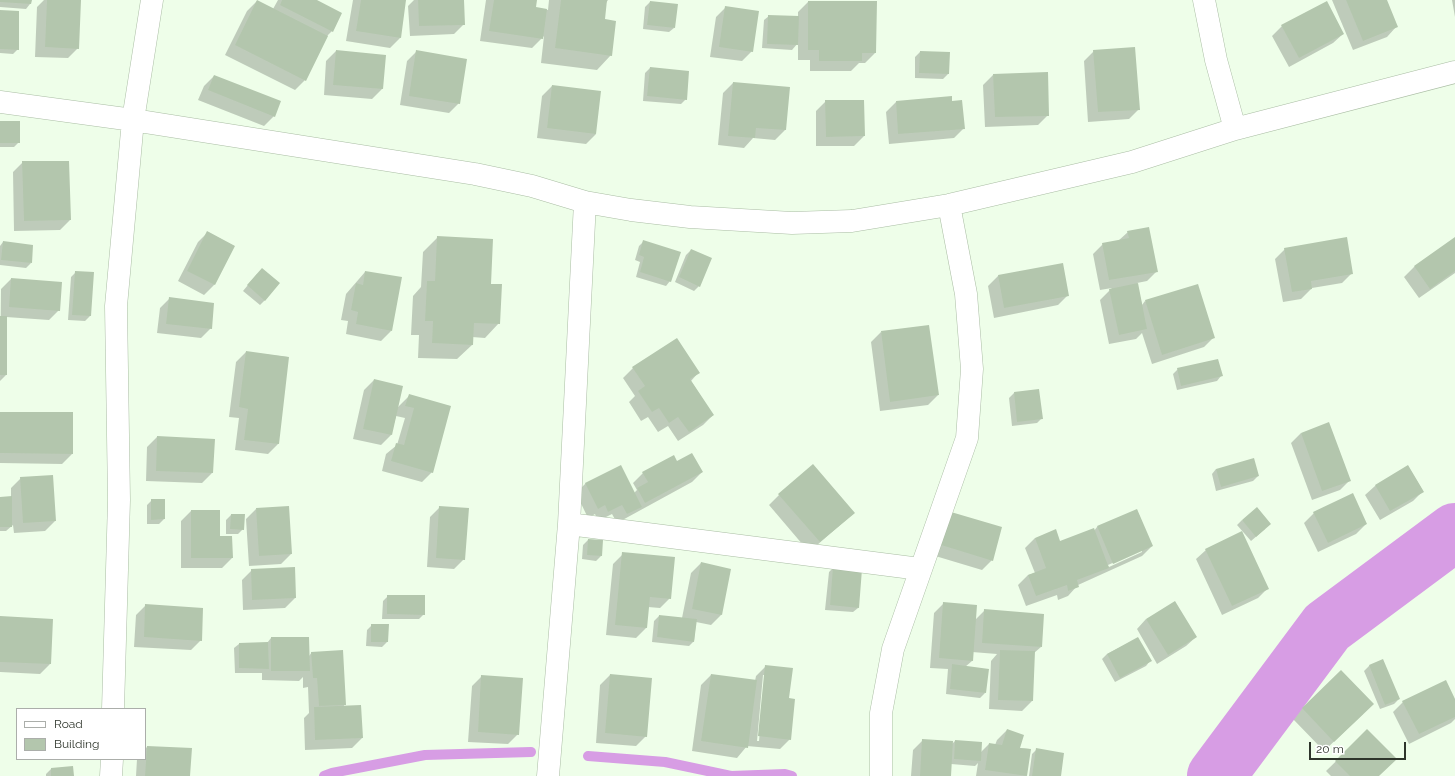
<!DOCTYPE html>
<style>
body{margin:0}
#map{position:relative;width:1455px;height:776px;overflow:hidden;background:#eefee9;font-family:Raleway,sans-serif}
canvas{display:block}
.legend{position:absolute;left:16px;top:708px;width:130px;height:52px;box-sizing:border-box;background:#fff;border:1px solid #abaeaa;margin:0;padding:5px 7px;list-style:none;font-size:12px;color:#2e352b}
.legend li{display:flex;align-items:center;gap:8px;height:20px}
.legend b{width:20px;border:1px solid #abaeaa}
.scale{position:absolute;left:1309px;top:742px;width:97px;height:18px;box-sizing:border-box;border:2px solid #2e352b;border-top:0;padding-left:5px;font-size:12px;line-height:14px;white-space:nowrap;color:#2e352b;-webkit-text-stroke:3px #fff;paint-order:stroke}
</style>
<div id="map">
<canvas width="1455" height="776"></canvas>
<ul class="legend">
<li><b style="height:5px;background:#fff"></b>Road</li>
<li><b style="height:11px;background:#b3c6ad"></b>Building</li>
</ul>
<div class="scale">20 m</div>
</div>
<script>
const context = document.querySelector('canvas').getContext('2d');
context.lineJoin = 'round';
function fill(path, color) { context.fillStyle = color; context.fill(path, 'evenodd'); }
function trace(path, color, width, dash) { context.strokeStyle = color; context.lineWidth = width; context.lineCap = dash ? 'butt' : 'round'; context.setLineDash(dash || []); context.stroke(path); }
fill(new Path2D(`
 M0,0H31L30,4L26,9L0,7Z
 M44,0H80L78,48L68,58L35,57L37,7Z
 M278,0H315L332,31L328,35L305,80L295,90L225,55L247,11L257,1L273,9Z
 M353,0H405L400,38L390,48L346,41Z
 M414,0H463L464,24L454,34L410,36L408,6Z
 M486,0H536L535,8L548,10L549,0H608L606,3L604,20L611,55L597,70L541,63L544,36L532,48L480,41Z
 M1332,0H1386L1396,27L1387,37L1353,50Z
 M1452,0H1455V17Z
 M650,2L674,28L669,32L643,29L645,7Z
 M808,2L875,53L865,63H859L851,71H810V60H798V43L792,50L762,48L764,20L769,16L798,17V12Z
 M726,7L752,51L742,61L710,57L716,17Z
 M0,11L18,49L13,54L0,53Z
 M1282,26L1343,34L1333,43L1289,67L1272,36Z
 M336,51L385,56L382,89L372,99L324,95L326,61Z
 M417,51L459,103L449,113L400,105L407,61Z
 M1094,51L1139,109L1129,119L1088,122L1084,61Z
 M920,52L949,53L948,74L943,79L915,78V57Z
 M650,68L686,99L681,104L643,101L645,73Z
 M993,75L1048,115L1038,125L985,127L983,85Z
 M214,76L274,116L264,126L198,100L204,86Z
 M733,83L789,88L785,130L775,140L753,138L744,148L718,145L723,93Z
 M552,86L596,134L586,144L537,138L542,96Z
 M826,101L864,136L854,146H816V111Z
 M896,102H951L964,128L954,138L889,144L886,112Z
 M0,122L19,142L14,147H0Z
 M23,162H68L70,220L60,230L14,231L13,172Z
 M208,232L234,246L214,285L204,295L178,281L198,242Z
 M1128,232L1157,271L1147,281L1137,283L1142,305L1145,301L1214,337L1204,347L1152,364L1142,333L1136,339L1109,344L1100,300L1112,288L1100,290L1093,254L1103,244L1118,241Z
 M437,238L499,323L485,338L472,337V345L457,359L418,358L419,335H411L413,296L421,287L423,252Z
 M1455,238V273L1419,298L1404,277L1414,267Z
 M644,241L670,281L666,286L636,277L640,262L635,260L639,246Z
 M3,242L31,263L26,268L0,265V246Z
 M1285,249L1352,273L1342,283L1312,288L1301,299L1283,302L1275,259Z
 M691,250L699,286L694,291L675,282L686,255Z
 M1062,264L1068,295L1058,305L994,318L988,286L998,276Z
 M76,272L93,273L90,316L85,321L68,320L71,277Z
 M365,272L391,331L381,341L346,334L348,321L341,320L346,294Z
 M257,274L265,300L260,305L243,291Z
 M11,279L59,310L49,320L6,317V375L0,381L1,289Z
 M170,298L211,328L201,338L157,333L160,308Z
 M881,332L938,395L928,405L880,411L871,342Z
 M246,352L288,357L278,444L268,454L235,450L239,418L229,417L236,362Z
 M633,368L698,373L691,381L713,415L703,425L678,441L668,426L658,432L648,417L641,421L629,402L635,396L623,378Z
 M1178,369L1221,376L1217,381L1177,390L1173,374Z
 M374,380L398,407L409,396L449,406L432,472L422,482L382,471L386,454L397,445L405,418L396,416L391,435L381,445L353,439L364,390Z
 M1038,390L1042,418L1037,423L1012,426L1009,398L1014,393Z
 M0,414L72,454L62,464L0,463Z
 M1301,433L1350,480L1340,490L1312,500L1291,443Z
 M157,437L214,440L212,473L202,483L146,481L147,447Z
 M677,462L702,472L692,482L617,523L612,514L598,521L595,514L588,518L576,493L586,483L634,493L637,490L633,483L643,473Z
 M1408,466L1423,491L1413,501L1380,520L1365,495L1375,486Z
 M1216,469L1258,476L1253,481L1216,491L1212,474Z
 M21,478L55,521L45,531L14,533L13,525L6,531H0V498L11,497V488Z
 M779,495L854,513L809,552L769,505Z
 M152,500L164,519L159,524H147V505Z
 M440,507L464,559L454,569L427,567L430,517Z
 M256,509L291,554L281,564L249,566L246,519Z
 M1137,510L1152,546L1142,556L1078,585L1068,596L1058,600L1057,595L1026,606L1018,585L1028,575L1035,573L1025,548L1035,538L1060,542L1094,531L1097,527ZM1142,550V552L1109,567L1108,565Z
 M191,511L219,537L232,558L222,568H181V521Z
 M1314,513L1366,524L1356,534L1318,552L1304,523Z
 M231,515L243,529L238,534H226V520Z
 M1242,520L1265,529L1251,541L1237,525Z
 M941,523L992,560L982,570L932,555Z
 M588,540L601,556L596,561L582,559L583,545Z
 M1206,550L1268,588L1258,598L1222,615L1196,559Z
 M623,554L670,598L660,608L648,607L646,628L636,638L606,635L613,564Z
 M701,563L730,570L721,615L711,625L696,622L694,641L689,646L652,642L654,621L659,616L682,618L691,573Z
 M834,567L858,608L853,612L825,610L829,572Z
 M294,568L295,598L285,608L243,610L242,580L252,570Z
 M388,596L424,614L419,619H382L383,601Z
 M944,603L974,621L985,610L1041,647L1034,653L1032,701L1022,711L989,709L991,661L997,654L972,652V661L965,667L985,693L980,698L946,694L948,669L930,668L934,613Z
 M146,605L201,640L191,650L134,647L136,615Z
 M0,617L50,664L40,674L0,672Z
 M1146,619L1196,637L1186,646L1157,664L1137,629Z
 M372,625L387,642L382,647L366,646L367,630Z
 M271,638L309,656L312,652L345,704L343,707L362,738L352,748L305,750L304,718L309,713L308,687L303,688V677L299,681L262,680V673H235L234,648L239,644L267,643Z
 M1138,638L1150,661L1146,666L1115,682L1102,659L1107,654Z
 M1383,661L1399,699L1394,704L1380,709L1364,671L1369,666Z
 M766,666L788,699L790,739L780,749L747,746L737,758L692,751L701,685L711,675L755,681L756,676ZM763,675H765L759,741H757Z
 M610,675L646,736L636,746L596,743L600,685Z
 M482,676L518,734L508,744L468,742L472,686Z
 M1455,701V719L1451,723L1409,744L1393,712L1403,702Z
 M1302,708L1363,714L1324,751L1292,718Z
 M1007,730L1019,748L1030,749L1026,776H976L978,763L975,766L951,764L950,776H911L913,750L923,740L952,744L955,741L981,752L989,744L995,745L997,740Z
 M1367,731L1378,776H1331L1326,771Z
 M147,747L189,776H136L137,759H145V749Z
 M1037,749L1060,776H1029L1032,754Z
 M51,769L73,776H46V774Z`), '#0003');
trace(new Path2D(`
 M588,756L665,762L731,776L785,774L792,776
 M324,776L332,773L425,755L531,752`), '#d79de4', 10);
trace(new Path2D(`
 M1216,776L1327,627L1455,532`), '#d79de4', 58);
fill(new Path2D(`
 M0,0H32L31,4L0,2Z
 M47,0H81L79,49L45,47Z
 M257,0L328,36L306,81L235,45Z
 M282,0H317L342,13L333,32L280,5Z
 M361,0H406L401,38L356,31Z
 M418,0H464L465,25L419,26Z
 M494,0H537L536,7L547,9L543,39L489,31Z
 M561,0H607L605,19L616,21L612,56L555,48Z
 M1346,0H1387L1398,27L1363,41Z
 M650,1L678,4L675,28L647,25Z
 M808,1H877L876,53H862V61H819V50H808Z
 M1327,1L1344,34L1299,58L1281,25Z
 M725,6L759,11L753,52L719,47Z
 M0,10L19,11V50L0,49Z
 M768,15L799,16L798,45L767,44Z
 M1135,47L1140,110L1098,112L1093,50Z
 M336,50L386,55L383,89L333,85Z
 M416,50L467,59L460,104L409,96Z
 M920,51L950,52L949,74L919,73Z
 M650,67L689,71L687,100L647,96Z
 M1048,72L1049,116L995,117L993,74Z
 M214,75L281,101L275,117L208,90Z
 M733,82L790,87L786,130L756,128L755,138L728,136Z
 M552,85L601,91L596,134L547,128Z
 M952,96V101L962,100L965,129L898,134L896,101Z
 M825,100H864L865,136L826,137Z
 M0,121H20V143H0Z
 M22,161H69L71,220L24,221Z
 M1149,227L1158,272L1109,280L1102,243L1129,238L1127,231Z
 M207,231L235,246L215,285L187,271Z
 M437,236L493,239L491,284H502L500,324L474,323L473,345L432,343L433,321H425L427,281H435Z
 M1347,237L1353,274L1311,281L1312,289L1292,292L1284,248Z
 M1455,237V271L1430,289L1414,266Z
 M643,240L681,252L671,282L640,272L644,257L639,255Z
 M3,241L33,245L32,263L1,260Z
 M691,249L712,258L700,287L679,277Z
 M1063,263L1069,296L1004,308L998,275Z
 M262,268L280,283L265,301L247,285Z
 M75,271L94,272L91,316L72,315Z
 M365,271L402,277L392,331L356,324L358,312L351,310L356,283L363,285Z
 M11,278L62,282L60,311L9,307Z
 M1138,283L1147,329L1119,335L1109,289Z
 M1198,284L1215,338L1162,355L1145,300Z
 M169,297L214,303L212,329L166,324Z
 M0,316H7V375H0Z
 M929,325L939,395L890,402L881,331Z
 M677,338L700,373L690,379L714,415L689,432L678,417L669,423L659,408L652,412L638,391L645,386L632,367Z
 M246,351L289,357L279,444L244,440L248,409L239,407Z
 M1218,359L1223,376L1181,386L1177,368Z
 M374,379L403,386L392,435L363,429Z
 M1039,389L1043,419L1017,422L1014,392Z
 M409,394L451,406L433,473L391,461L396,443L404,445L414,408L405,406Z
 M0,412H73V454L0,453Z
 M1329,422L1351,481L1322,491L1301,433Z
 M157,436L215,439L213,473L156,471Z
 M692,453L703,472L645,503L637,488L648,482L642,472L674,455L677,461Z
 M1254,458L1259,476L1221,487L1216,469Z
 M813,464L855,513L820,542L778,494Z
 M621,465L642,507L627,514L622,505L608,512L605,505L598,509L585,483Z
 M1408,465L1424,492L1390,511L1375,485Z
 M53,475L56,521L23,523L20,477Z
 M1353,493L1367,524L1328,543L1313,512Z
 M12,496V527H0V497Z
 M151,499H165V519L151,520Z
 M289,506L292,554L259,556L256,508Z
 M439,506L469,508L465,560L436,558Z
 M1257,507L1271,524L1256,537L1242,520Z
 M1137,509L1153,546L1113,564L1097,526Z
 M191,510H220V536H232L233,558H191Z
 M951,512L1002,527L993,561L941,545Z
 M231,514H245L244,530L230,529Z
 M1094,528L1109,568L1077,580L1079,587L1068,591L1067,585L1036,596L1028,575L1046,568L1035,538L1056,529L1060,541Z
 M1242,531L1269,589L1232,606L1205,549Z
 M588,539L603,540L602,556L587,555Z
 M622,552L675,557L671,599L650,597L647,628L615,625Z
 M701,562L731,569L722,615L692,609Z
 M833,566L862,569L859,608L830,605Z
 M295,567L296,598L252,600L251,569Z
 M387,595H425V615L387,614Z
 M1175,601L1197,637L1168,655L1146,619Z
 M943,602L977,605L973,661L939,658Z
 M145,604L203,608L202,641L144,637Z
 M984,609L1044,614L1042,647L982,643Z
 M659,615L697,619L694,642L657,637Z
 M0,616L53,619L51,664L0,662Z
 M371,624H389L388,642H371Z
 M271,637H309L310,671H271Z
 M1138,637L1152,661L1120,678L1107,654Z
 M268,642L269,669L239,668V643Z
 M343,650L346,705L319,706L317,678H313L311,652Z
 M1000,650L1035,651L1033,701L998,700Z
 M1383,659L1400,699L1385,705L1369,665Z
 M952,664L989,669L986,693L950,689Z
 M765,665L793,668L789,698L795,699L791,740L758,736Z
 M1341,670L1374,704L1334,742L1302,708Z
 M610,674L652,678L647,737L605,733Z
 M711,674L757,680L748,748L701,741Z
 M481,675L523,678L519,735L478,732Z
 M1446,680L1455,699V717L1419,734L1402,701Z
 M361,705L363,738L315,740L314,707Z
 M1007,729L1024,735L1020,748L1031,749L1027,776L985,770L989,743L1002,745Z
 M1367,729L1397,759L1379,776H1350L1335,761Z
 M922,739L953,741L951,776H920Z
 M955,740L982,742L981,761L954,759Z
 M147,746L192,748L190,776H145Z
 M1036,748L1064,753L1061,776H1032Z
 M73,766L74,776H51V768Z`), '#b3c6ad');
const street = new Path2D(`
 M1204,0L1216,60L1235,129
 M0,102L133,120L475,174L532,186L585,202L631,210L690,217L792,223L852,221L949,205L1132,162L1235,129L1455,72
 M569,524L920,569
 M113,709L119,500L116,306L133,120L152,0
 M111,776L112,759
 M548,776L569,524L585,202
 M881,776V713L893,649L967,438L972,369L966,294L949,205`);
trace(street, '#aabda4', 23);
trace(street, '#fff', 22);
</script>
